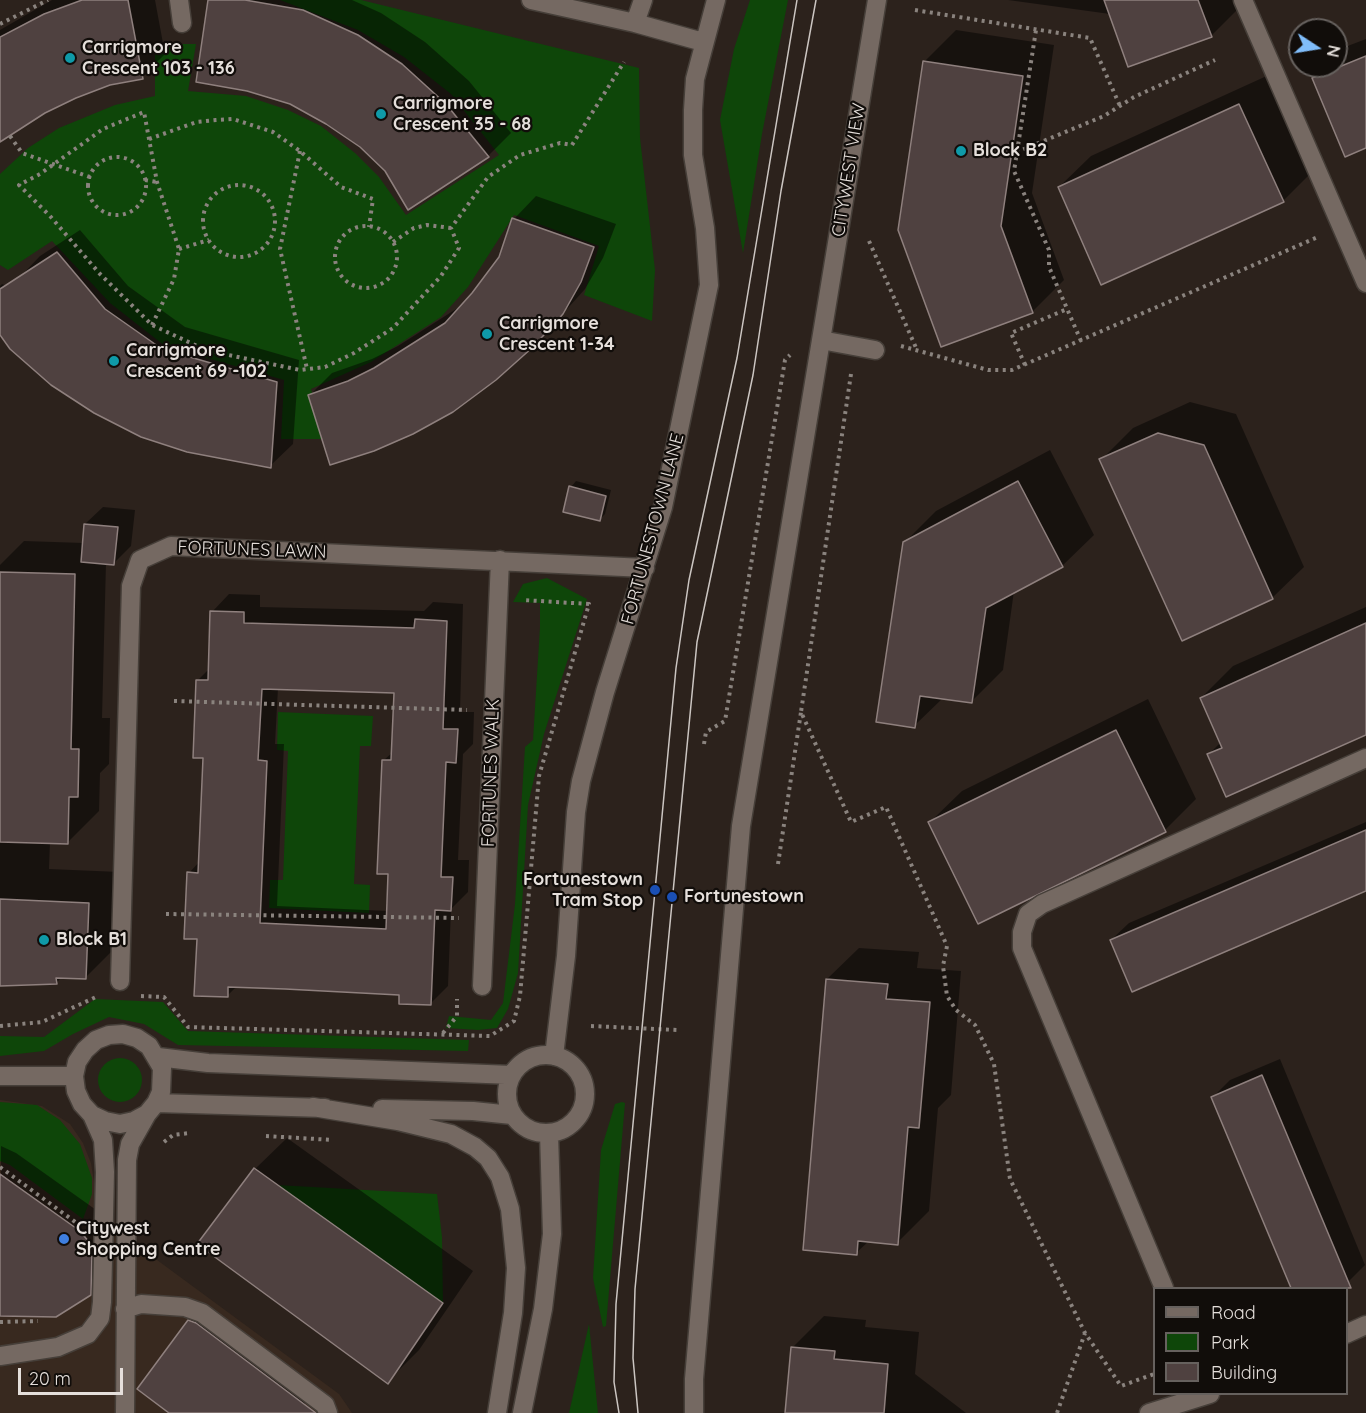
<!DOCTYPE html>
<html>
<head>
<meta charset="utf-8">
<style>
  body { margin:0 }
  #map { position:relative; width:1366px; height:1413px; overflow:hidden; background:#2c221c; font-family:Quicksand,sans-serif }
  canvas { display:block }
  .legend { position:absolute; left:1153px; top:1287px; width:195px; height:108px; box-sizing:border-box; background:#110d0a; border:2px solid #66615e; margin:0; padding:8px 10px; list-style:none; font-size:18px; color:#e5dfdb }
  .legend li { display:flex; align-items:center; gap:12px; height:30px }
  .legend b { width:30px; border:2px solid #66615e }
  .north { position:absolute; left:1288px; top:18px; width:60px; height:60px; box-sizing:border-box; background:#110d0a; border:2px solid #66615e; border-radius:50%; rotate:102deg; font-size:16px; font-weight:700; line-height:24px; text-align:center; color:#e5dfdb }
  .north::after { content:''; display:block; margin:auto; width:21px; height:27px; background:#80bdfa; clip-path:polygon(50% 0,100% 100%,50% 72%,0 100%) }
  .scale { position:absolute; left:18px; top:1368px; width:105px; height:27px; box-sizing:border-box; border:3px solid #e5dfdb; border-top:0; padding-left:8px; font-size:18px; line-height:21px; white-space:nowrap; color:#e5dfdb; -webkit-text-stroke:4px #110d0a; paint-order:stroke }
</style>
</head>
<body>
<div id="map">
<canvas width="1366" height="1413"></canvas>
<ul class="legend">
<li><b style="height:8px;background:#756962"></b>Road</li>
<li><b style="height:16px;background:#0e4609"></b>Park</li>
<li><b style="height:16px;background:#4f4140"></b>Building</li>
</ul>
<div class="north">N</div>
<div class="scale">20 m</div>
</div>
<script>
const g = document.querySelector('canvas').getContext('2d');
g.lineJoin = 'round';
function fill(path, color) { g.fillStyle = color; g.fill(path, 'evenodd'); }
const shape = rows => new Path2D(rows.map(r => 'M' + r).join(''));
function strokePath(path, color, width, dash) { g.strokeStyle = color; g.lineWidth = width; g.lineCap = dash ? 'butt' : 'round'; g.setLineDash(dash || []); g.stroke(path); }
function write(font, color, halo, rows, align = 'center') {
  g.font = font + ' Quicksand,sans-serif'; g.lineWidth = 4.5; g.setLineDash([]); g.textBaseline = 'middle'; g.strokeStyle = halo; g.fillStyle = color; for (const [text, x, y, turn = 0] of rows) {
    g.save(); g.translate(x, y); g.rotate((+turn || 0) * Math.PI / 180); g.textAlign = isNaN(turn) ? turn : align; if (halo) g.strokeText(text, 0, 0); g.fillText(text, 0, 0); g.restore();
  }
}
const built = shape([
  [0,1100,42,1106,70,1124,83,1143,91,1163,100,1218,339,1394,352,1413,0,1413]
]);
const green = shape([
  [280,0,361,0,639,68,640,138,655,270,652,321,584,295,599,246,514,215,468,287,441,317,371,362,311,389,325,439,281,439,284,380,165,346,110,303,52,241,8,270,0,265,0,174,28,148,59,128,115,105,155,96,155,44,196,44,188,91,246,96,288,110,321,126,355,153,379,177,406,215,499,155,451,94,404,57,358,30],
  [750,0,788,0,762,134,743,253,720,120,734,49],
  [547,578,587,599,544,734,528,805,518,973,508,1009,497,1028,478,1030,446,1028,449,1016,491,1020,503,1003,515,904,525,747,533,740,540,627,540,603,513,602,523,584],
  [278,712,373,716,371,746,360,746,354,884,370,885,369,913,269,908,270,880,283,880,288,751,277,750],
  [95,999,163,1002,188,1031,469,1040,468,1051,178,1045,144,1024,109,1017,73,1034,44,1051,0,1056,0,1036,44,1037],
  '98 1080a22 22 0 1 1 44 0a22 22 0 1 1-44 0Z',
  [0,1102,37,1105,60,1120,80,1144,92,1178,92,1194,83,1219,10,1165,0,1161],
  [622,1102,625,1103,606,1326,603,1327,593,1278,601,1150,615,1104],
  [277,1185,437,1194,442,1237,443,1303],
  [589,1324,598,1413,569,1413]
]);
const shadow = shape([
  [52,0,155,0,165,54,142,77,110,84,44,111,0,143,0,30],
  [209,0,352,0,381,13,425,42,469,81,511,133,488,156,386,170,361,146,290,103],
  [1008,0,1241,0,1243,4,1211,36,1110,14],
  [956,30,1054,45,1032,193,1064,280,1033,311,942,345,924,62],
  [1366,39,1366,147,1314,79,1327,66,1336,66,1336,57,1345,47],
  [1271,74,1315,169,1283,201,1059,187,1091,156],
  [536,196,616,224,603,258,585,289,568,308,310,395,332,373,372,359,398,346,464,304,500,258,514,219],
  [80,230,128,286,185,327,299,360,293,444,270,466,0,333,0,286,2,284,47,302,18,279,40,256],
  [1190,402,1236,414,1304,567,1272,598,1101,460,1133,428],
  [1050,450,1094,535,1062,566,1014,591,1003,670,971,702,943,698,914,726,904,543,936,511],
  [576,481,611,490,605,514,599,520,571,487],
  [103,507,135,510,131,546,113,564,106,563,102,718,110,718,109,764,100,773,99,811,67,843,50,842,49,869,120,872,117,946,85,978,62,977,56,983,0,984,0,565,24,541,84,543,85,524],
  [229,594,260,595,260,607,424,611,433,602,463,604,460,712,474,712,473,744,463,754,458,860,469,860,468,892,451,909,448,986,430,1004,400,994,237,986,227,996,198,938,189,873,200,861,205,757,198,680,210,668,212,612],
  [278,688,396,692,393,752,384,760,389,873,388,911,277,906,284,744,275,744],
  [1366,607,1366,733,1209,754,1221,742,1201,698,1233,666],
  [1148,699,1196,799,1165,830,930,822,962,791],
  [1366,822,1366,890,1111,940,1129,923],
  [859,948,919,952,917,968,961,971,951,1095,938,1108,929,1211,897,1243,869,1241,856,1253,827,979],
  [1280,1059,1365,1265,1348,1282,1333,1288,1292,1288,1213,1097,1230,1080],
  [287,1138,473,1271,419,1350,387,1382,255,1169],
  [1,1146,16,1153,99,1212,109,1274,90,1293,0,1317],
  [201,1309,314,1391,298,1413,172,1413,189,1321],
  [824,1316,866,1320,865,1327,919,1332,915,1374,966,1413,786,1413,792,1348]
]);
const building = shape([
  [82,0,128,0,143,79,110,85,76,98,45,113,0,142,0,37,44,14,82,0],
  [208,0,245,0,303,10,358,35,402,64,446,104,489,157,408,210,385,171,360,147,326,124,290,104,247,91,196,82,208,0],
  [1104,0,1198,0,1212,37,1128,67,1104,0],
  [1366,56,1366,148,1345,157,1312,78,1366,56],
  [923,61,1023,76,1001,226,1033,313,941,347,898,230,923,61],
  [1239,104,1284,202,1101,285,1058,187,1239,104],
  [512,218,594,247,581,282,563,314,533,347,496,380,453,412,413,434,374,451,330,465,308,395,348,381,374,368,445,323,472,293,499,257,512,218],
  [57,252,105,309,162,349,277,382,271,468,187,452,141,437,94,413,51,385,10,349,0,335,0,289,57,252],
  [1158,433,1204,445,1273,599,1182,641,1099,459,1158,433],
  [1018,481,1063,567,986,608,972,703,920,696,915,728,876,722,903,542,1018,481],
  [569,486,606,496,600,521,563,512,569,486],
  [84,524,118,527,114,565,81,562,84,524],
  [0,572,75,574,71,749,79,749,78,797,69,797,68,844,0,842,0,572],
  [210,611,244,612,244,623,414,628,415,619,447,621,443,729,458,729,456,763,446,762,441,877,453,877,451,911,435,910,431,1005,399,1004,399,995,285,989,228,987,228,997,194,996,197,939,184,939,187,872,198,873,203,758,193,758,196,680,208,680,210,611],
  [262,689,394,693,391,760,382,760,377,874,388,874,386,929,260,923,267,761,258,760,262,689],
  [1366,623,1366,735,1226,797,1207,754,1222,748,1200,698,1366,623],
  [1116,730,1166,832,978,924,928,822,1116,730],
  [1366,830,1366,891,1132,992,1110,940,1366,830],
  [0,899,89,903,86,979,56,978,57,984,0,986,0,899],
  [826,979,888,984,886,999,930,1002,919,1128,908,1127,898,1245,858,1241,857,1255,803,1250,826,979],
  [1262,1075,1351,1288,1291,1288,1211,1097,1262,1075],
  [254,1168,443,1303,388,1384,197,1244,254,1168],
  [0,1174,80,1231,89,1242,92,1251,91,1295,56,1317,0,1316,0,1174],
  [188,1320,196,1323,316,1413,169,1413,137,1389,188,1320],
  [791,1347,835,1351,834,1359,888,1364,884,1413,785,1413,791,1347]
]);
const path = shape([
  [915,10,1090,38,1120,106],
  [0,24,48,0],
  [10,136,22,153,90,177],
  [149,139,197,122,216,120,233,119,273,132,300,151,341,187,373,199,369,227],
  [300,151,280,249,307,369],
  [1017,152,1036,30],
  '88 186a29 29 0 1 1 58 0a29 29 0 1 1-58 0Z',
  [145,180,157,182],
  '203 221a36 36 0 1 1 72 0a36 36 0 1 1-72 0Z',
  '335 257a31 31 0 1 1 62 0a31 31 0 1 1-62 0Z',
  [869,241,917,350],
  [393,242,414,228,427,225,451,228],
  [179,249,209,240],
  [152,325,174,279,179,249,157,182,144,112,103,129,40,174,19,185,50,216,100,274,152,325,195,345,219,353,300,370,325,367,354,353,393,328,441,276,459,248,451,228,488,177,520,155,560,143,572,145,624,62],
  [1081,341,1049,267,1049,250,1014,171,1017,152,1104,116,1134,97,1215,60],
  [901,346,988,370,1012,370,1318,237],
  [1025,365,1011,333,1067,309],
  [851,374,801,712,851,822,886,807,947,946,943,966,947,996,956,1010,975,1025,994,1064,1010,1179,1085,1333,1121,1386,1154,1374],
  [174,701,467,710],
  [704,744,706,732,725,721,785,360,790,355],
  [778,864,801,712],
  [166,914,459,918],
  [141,996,164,997,188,1027,490,1036,514,1021,520,996,539,776,589,604,523,600],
  [0,1026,42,1022,98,996],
  [591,1026,677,1030],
  [443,1033,457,1016,457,999],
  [266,1136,333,1140],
  [164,1142,173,1135,190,1133],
  [0,1167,78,1224],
  [0,1322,38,1321],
  [1057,1413,1085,1333]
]);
const minor = shape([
  [179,0,182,23],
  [531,0,635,23,703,42],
  [1243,0,1366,283],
  [635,23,643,0],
  [821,340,875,350],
  [120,981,131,586,140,560,171,546,645,568],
  [482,986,500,560],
  '507 1094a39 39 0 1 1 78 0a39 39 0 1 1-78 0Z',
  [554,1056,566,956,576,812,581,781,605,692,663,507,709,285,705,228,693,155,693,110,695,79,716,0],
  [158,1057,208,1063,512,1075],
  [0,1076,74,1076],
  [156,1103,325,1108],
  [313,1107,398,1121,451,1134,475,1147,488,1158,500,1177,510,1209,516,1268,513,1313,497,1413],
  [382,1109,473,1111,512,1115],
  [1164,1288,1022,948,1022,932,1028,914,1042,904,1366,758],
  [125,1309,141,1304,185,1307,202,1313,325,1405,328,1413],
  [1346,1334,1366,1325],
  [0,1356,58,1347,88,1334,100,1318,102,1302,105,1172,103,1140,92,1115,82,1104,76,1091,74,1076,77,1062,85,1050,96,1040,109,1035,123,1034,137,1038,149,1046,162,1068,161,1092,156,1103,147,1114,134,1121,120,1124,105,1121,92,1115],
  [125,1413,127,1160,130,1144,147,1114],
  [522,1413,543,1309,552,1234,549,1133],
  [694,1413,694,1379,741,826,877,0],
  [1149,1413,1210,1394]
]);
const tram = shape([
  [619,1413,614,1382,616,1304,676,668,689,580,737,358,797,0],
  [638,1413,633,1358,635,1289,697,642,753,375,781,191,816,0]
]);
const markers = [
  [70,58,6,"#0f9aa8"],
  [381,114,6,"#0f9aa8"],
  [961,151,6,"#0f9aa8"],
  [487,334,6,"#0f9aa8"],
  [114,361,6,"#0f9aa8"],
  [655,890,6,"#1a4fb4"],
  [672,897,6,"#1a4fb4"],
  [44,940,6,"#0f9aa8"],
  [64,1239,6,"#3f7fe0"]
];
const poiNames = [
  ["Carrigmore",82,48],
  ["Crescent 103 - 136",82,69],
  ["Carrigmore",393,104],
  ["Crescent 35 - 68",393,125],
  ["Block B2",973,151],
  ["Carrigmore",499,324],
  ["Crescent 1-34",499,345],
  ["Carrigmore",126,351],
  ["Crescent 69 -102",126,372],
  ["Fortunestown",643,880,"right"],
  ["Tram Stop",643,901,"right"],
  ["Fortunestown",684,897],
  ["Block B1",56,940],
  ["Citywest",76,1229],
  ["Shopping Centre",76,1250]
];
const streetNames = [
  ["CITYWEST VIEW",849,170,-81],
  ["FORTUNESTOWN LANE",653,529,-75],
  ["FORTUNES LAWN",252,550,2],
  ["FORTUNES WALK",491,773,-88]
];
fill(built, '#38291f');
fill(green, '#0e4609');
fill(shadow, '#0007');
fill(building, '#4f4140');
strokePath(building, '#8f807e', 1.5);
strokePath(minor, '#463f39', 21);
strokePath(path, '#8a837e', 4, [3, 4.5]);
strokePath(minor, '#756962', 18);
strokePath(tram, '#ccc6c2', 1.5);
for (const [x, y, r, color] of markers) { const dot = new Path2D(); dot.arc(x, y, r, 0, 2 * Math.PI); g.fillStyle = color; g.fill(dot); strokePath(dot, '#110d0a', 2); }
write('bold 18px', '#e5dfdb', '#110d0a', poiNames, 'left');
write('18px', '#e5dfdb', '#110d0a', streetNames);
</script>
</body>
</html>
